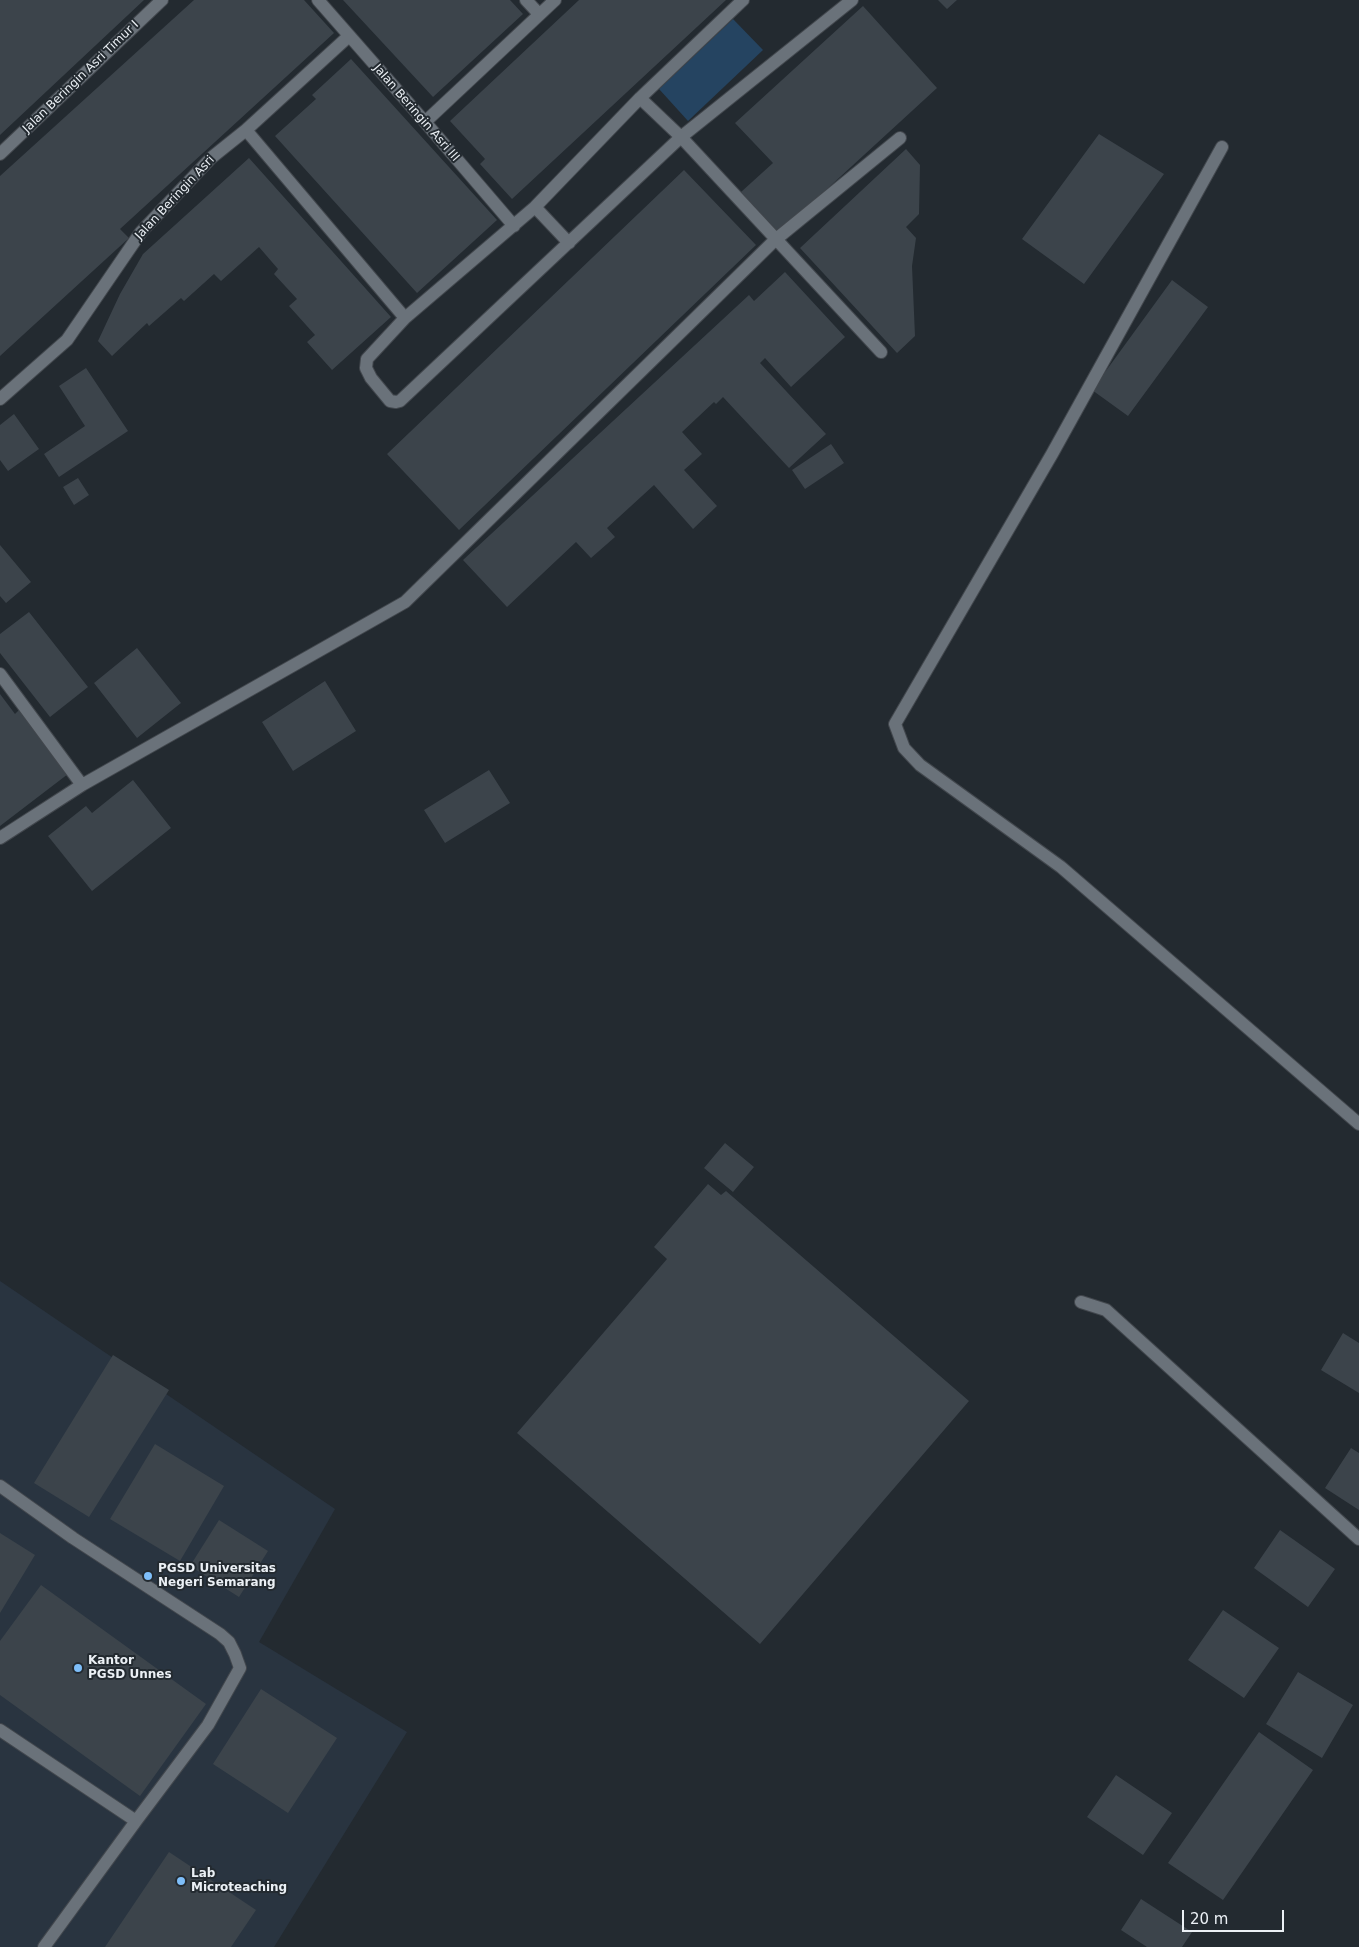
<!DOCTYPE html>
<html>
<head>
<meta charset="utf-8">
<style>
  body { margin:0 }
  #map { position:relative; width:1359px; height:1947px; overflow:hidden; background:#232a30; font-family:"DejaVu Sans",sans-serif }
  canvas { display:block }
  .scale { position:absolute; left:1182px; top:1910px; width:102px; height:22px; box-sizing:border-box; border:2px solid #ebf0f5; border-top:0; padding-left:6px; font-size:15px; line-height:18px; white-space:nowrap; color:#ebf0f5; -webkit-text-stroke:4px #232a30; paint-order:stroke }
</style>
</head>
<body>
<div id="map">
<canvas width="1359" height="1947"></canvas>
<div class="scale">20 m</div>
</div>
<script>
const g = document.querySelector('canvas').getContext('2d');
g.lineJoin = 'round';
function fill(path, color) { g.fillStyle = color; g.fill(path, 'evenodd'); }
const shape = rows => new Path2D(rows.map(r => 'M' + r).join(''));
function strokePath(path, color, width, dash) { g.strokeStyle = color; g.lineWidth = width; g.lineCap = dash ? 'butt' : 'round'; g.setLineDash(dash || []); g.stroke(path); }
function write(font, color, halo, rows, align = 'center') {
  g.font = font + ' "DejaVu Sans",sans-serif'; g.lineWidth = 4; g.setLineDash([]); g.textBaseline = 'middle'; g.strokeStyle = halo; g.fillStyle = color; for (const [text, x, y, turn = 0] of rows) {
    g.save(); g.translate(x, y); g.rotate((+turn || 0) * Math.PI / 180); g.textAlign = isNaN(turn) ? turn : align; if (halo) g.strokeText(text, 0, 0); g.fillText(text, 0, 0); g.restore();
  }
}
const built = shape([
  [0,1281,335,1509,259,1642,407,1732,274,1947,0,1947]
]);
const green = shape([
  [733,19,763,50,688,121,659,89]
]);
const building = shape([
  [0,0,144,0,0,135],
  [194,0,304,0,334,33,120,229,129,238,0,356,0,176],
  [343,0,510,0,523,14,433,97],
  [579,0,726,0,512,199,480,164,485,159,450,121],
  [938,0,957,0,947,9],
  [863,6,937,88,779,233,741,192,773,163,735,123],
  [351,59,497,220,417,293,275,136,316,99,312,95],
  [1099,134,1164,174,1084,284,1022,239],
  [906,149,920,165,919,214,906,227,916,238,912,266,915,336,897,353,800,248],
  [249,158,391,317,332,370,307,342,315,335,289,306,297,299,274,274,278,269,259,247,221,281,214,274,184,301,181,298,149,326,147,323,112,356,98,341,120,294,143,254],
  [684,170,756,245,459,530,387,454],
  [785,272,845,337,791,387,765,358,760,363,826,434,789,468,723,397,716,404,714,402,682,432,702,454,684,470,717,506,693,529,654,485,607,528,615,537,591,558,576,542,507,607,463,560,749,295,754,301],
  [1172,280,1208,307,1128,416,1092,390],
  [86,368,128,431,59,477,44,454,85,426,59,386],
  [14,414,39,449,8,471,0,460,0,425],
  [831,444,844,463,805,489,792,470],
  [78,478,89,495,74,505,63,487],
  [0,545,31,582,6,603,0,596],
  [29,612,88,687,50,717,0,653,0,634],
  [137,648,181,703,137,738,94,683],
  [325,681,356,731,293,771,262,722],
  [0,694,15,714,19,710,68,774,0,826],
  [489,770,510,803,445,843,424,810],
  [133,780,171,828,92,891,48,836,86,806,92,813],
  [725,1143,754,1167,733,1192,704,1168],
  [708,1184,721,1195,726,1191,969,1401,760,1644,517,1433,667,1259,654,1247],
  [1343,1333,1359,1343,1359,1393,1321,1370],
  [113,1355,169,1390,89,1517,34,1483],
  [155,1444,224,1486,180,1561,110,1519],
  [1351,1448,1359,1453,1359,1510,1325,1488],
  [219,1520,268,1551,239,1597,190,1566],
  [1280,1530,1335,1569,1308,1607,1254,1568],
  [0,1533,35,1555,0,1613],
  [41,1585,206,1704,140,1796,0,1695,0,1641],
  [1223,1610,1279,1648,1244,1698,1188,1660],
  [1298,1672,1353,1705,1322,1758,1266,1724],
  [261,1689,337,1738,288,1813,213,1764],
  [1259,1732,1313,1770,1223,1900,1168,1863],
  [1116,1775,1172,1813,1143,1855,1087,1817],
  [169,1852,256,1910,231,1947,105,1947],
  [1141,1899,1192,1932,1182,1947,1147,1947,1121,1930]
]);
const lane = shape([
  [1222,147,1052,454,895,724,904,748,920,765,1061,867,1359,1124],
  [1081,1302,1106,1310,1359,1539],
  [0,1486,73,1538,220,1634,229,1642,235,1654,240,1668,208,1725,136,1821],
  [0,1730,136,1821,44,1947]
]);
const street = shape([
  [318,0,425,122,514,226],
  [526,0,539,14],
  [640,98,681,137,881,352],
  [425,122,555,0],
  [246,130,405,318,367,359,366,368,371,378,390,401,396,402,400,401,681,137,852,0],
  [0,154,162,0],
  [535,207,569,243],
  [405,318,535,207,640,98,743,0],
  [0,399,67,340,141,232,211,158,246,130,349,36],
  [0,674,82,785,405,602,775,240,900,138],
  [0,838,82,785]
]);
const markers = [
  [148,1576,5,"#7ebef9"],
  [78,1668,5,"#7ebef9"],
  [181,1881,5,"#7ebef9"]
];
const streetNames = [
  ["Jalan Beringin Asri Timur I",81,77,-44],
  ["Jalan Beringin Asri III",416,113,49],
  ["Jalan Beringin Asri",175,198,-47]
];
const poiNames = [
  ["PGSD Universitas",158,1569],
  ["Negeri Semarang",158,1583],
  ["Kantor",88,1661],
  ["PGSD Unnes",88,1675],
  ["Lab",191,1874],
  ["Microteaching",191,1888]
];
fill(built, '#293440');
fill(green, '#254461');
fill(building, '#3c444b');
strokePath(lane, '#42474d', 14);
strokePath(street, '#42474d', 14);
strokePath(lane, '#6a727a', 12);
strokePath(street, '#6a727a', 12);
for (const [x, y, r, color] of markers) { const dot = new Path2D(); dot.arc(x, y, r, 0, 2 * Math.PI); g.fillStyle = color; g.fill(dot); strokePath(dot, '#232a30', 2); }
write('12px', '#ebf0f5', '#232a30', streetNames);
write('bold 12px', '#ebf0f5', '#232a30', poiNames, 'left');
</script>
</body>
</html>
